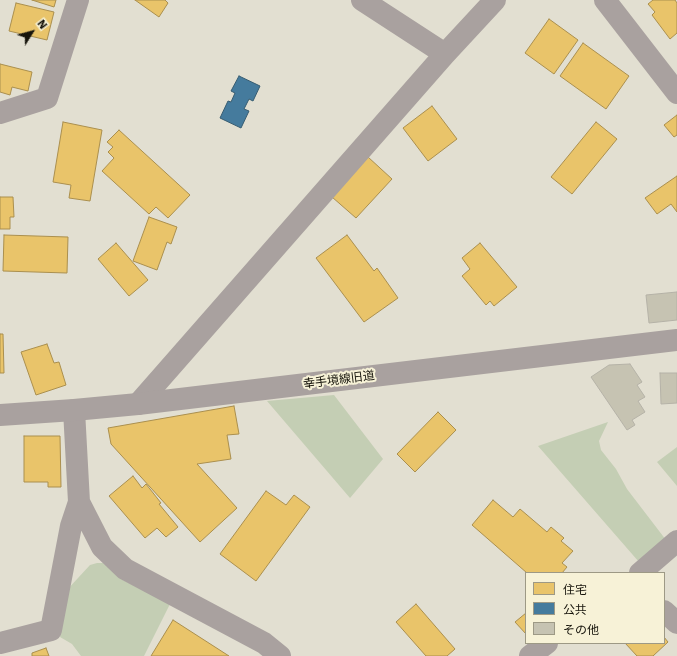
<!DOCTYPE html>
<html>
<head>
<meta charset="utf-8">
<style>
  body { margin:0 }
  #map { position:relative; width:677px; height:656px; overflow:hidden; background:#e2dfd1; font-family:"Work Sans","Noto Sans JP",sans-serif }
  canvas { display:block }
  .legend { position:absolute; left:525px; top:572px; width:140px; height:72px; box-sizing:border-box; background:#f7f2d7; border:1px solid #9d9985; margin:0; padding:5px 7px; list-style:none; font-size:12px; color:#16140b }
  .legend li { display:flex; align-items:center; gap:8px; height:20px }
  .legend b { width:20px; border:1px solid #9d9985 }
  .north { position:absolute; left:12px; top:12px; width:40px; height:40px; -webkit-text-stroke:3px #f7f2d7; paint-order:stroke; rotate:53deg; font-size:11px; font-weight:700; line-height:16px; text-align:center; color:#16140b }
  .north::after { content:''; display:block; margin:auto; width:14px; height:18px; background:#16140b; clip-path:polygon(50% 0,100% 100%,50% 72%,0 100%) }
</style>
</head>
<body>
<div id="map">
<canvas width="677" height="656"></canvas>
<ul class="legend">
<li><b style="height:11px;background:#e9c46a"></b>住宅</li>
<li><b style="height:11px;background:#457b9d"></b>公共</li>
<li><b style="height:11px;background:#c6c3b2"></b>その他</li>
</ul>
<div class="north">N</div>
</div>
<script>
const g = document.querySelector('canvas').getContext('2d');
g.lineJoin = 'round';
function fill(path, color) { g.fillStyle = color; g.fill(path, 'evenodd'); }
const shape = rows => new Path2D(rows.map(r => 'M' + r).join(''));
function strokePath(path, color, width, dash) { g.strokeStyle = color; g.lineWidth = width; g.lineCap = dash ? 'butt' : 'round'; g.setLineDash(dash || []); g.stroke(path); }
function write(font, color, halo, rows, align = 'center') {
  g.font = font + ' "Work Sans","Noto Sans JP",sans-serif'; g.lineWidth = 4; g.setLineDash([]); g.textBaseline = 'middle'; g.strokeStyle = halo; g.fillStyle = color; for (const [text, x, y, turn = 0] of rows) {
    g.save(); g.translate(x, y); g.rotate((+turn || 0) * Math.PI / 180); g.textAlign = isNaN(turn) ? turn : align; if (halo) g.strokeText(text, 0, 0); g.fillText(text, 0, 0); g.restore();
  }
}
const green = shape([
  [334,395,383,459,350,498,267,401],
  [608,422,599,441,601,450,616,469,627,489,666,540,639,562,538,446],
  [677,447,677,486,657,462],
  [97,563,103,563,123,580,170,604,144,656,81,656,72,644,60,637,66,591,90,565]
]);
const homes = shape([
  [32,0,56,0,54,7,32,0],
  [135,0,165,0,168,3,159,17,135,0],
  [653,0,675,0,677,3,677,33,670,39,652,15,655,12,648,4,653,0],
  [16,3,54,12,47,40,9,31,16,3],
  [549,19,578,40,554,74,525,53,549,19],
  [583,43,629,76,606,109,560,76,583,43],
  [0,64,32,72,28,91,12,87,10,95,0,92,0,64],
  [432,106,457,139,428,161,403,128,432,106],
  [677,115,677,135,674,137,664,125,677,115],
  [63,122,102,130,90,201,69,198,71,185,53,182,63,122],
  [596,122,617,139,572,194,551,177,596,122],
  [119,130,190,195,168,218,156,207,149,214,102,171,114,158,108,152,113,147,107,142,119,130],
  [368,157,392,179,356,218,332,197,368,157],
  [677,176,677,212,671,204,657,214,645,198,677,176],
  [0,197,13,197,14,217,10,217,10,229,0,229,0,197],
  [149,217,177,227,171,244,167,242,157,270,133,261,149,217],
  [4,235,68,237,67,273,3,271,4,235],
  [347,235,374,271,377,268,398,298,364,322,316,258,347,235],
  [116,243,148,280,129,296,98,259,116,243],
  [480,243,517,287,494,306,490,301,486,305,462,276,470,269,462,258,480,243],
  [0,334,3,334,4,373,0,373,0,334],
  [47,344,54,363,59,362,66,385,36,395,21,352,47,344],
  [234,406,239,434,227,435,231,459,197,464,237,508,200,542,111,444,108,428,234,406],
  [438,412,456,430,415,472,397,454,438,412],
  [24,436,60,436,61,487,48,487,48,482,24,482,24,436],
  [133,476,142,488,146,484,161,503,159,504,178,527,166,537,157,528,145,538,109,496,133,476],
  [266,491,286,505,294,495,310,507,256,581,220,554,266,491],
  [493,500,513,517,520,509,547,532,551,527,564,538,561,541,573,551,562,563,567,567,562,573,527,573,472,525,493,500],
  [416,604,455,649,447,656,426,656,396,622,416,604],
  [526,613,526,634,515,622,526,613],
  [173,620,229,656,151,656,173,620],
  [664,637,668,642,653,656,637,656,625,643,664,643,664,637],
  [46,648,49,656,32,656,32,653,46,648]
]);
const public = shape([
  [239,76,260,86,253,101,249,99,244,109,249,111,241,128,220,118,228,101,231,102,235,93,231,91,239,76]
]);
const building = shape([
  [677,292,677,320,649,323,646,295,677,292],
  [630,364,642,382,637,385,645,397,638,401,645,412,632,420,635,425,627,430,591,377,609,365,630,364],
  [660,373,677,373,677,403,661,404,660,373]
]);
const minor = shape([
  [362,0,445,54,495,0],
  [605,0,677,93],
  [0,113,47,98,78,0],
  [138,404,445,54],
  [79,502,102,547,125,569,264,643,280,656],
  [640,573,677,541],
  [664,611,677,623],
  [0,643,51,630,71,526,79,502,74,410],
  [530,656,547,643]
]);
const tertiary = shape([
  [0,415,74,410,138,404,677,340]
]);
const streetNames = [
  ["幸手境線旧道",339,380,-7]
];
fill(green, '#c4ceb4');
fill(homes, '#e9c46a');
strokePath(homes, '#aa8f4e', 1);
fill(public, '#457b9d');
strokePath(public, '#375c71', 1);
fill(building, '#c6c3b2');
strokePath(building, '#b5b2a7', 1);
strokePath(minor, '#a9a19f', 22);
strokePath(tertiary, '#a9a19f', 22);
write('12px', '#16140b', '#f7f2d7', streetNames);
</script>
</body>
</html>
